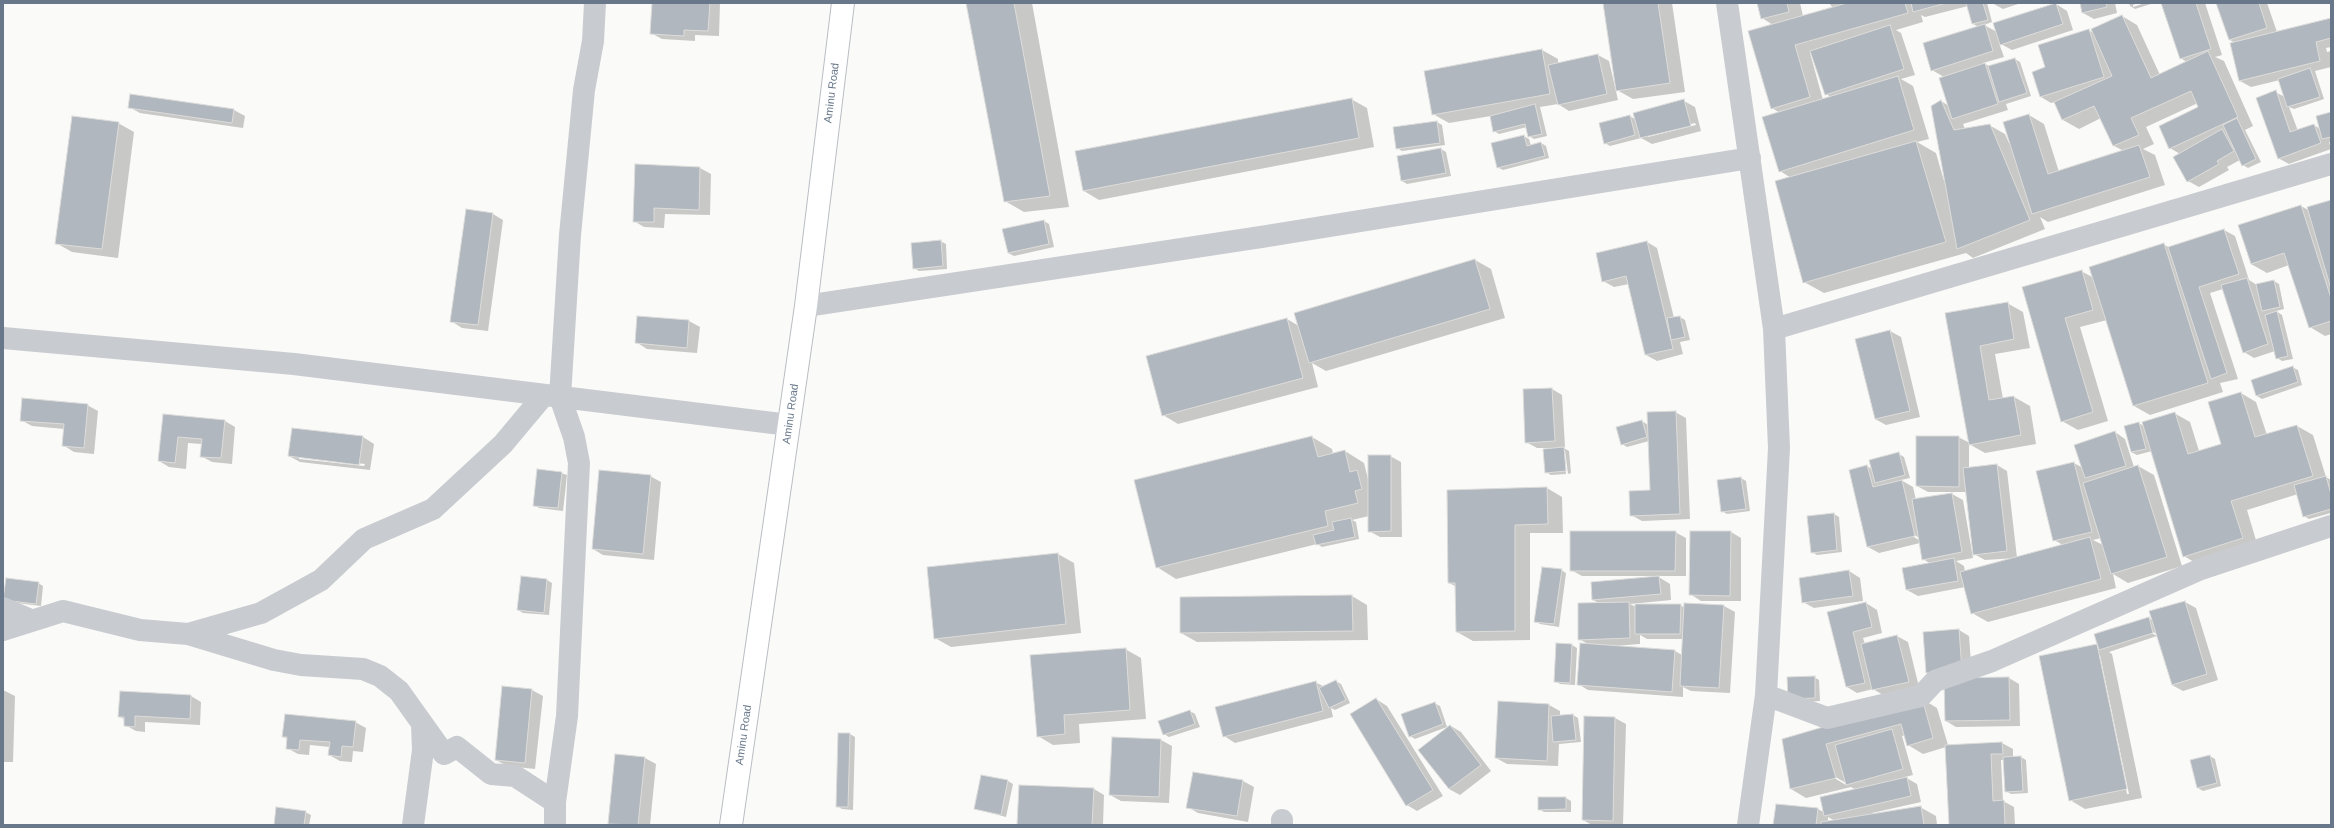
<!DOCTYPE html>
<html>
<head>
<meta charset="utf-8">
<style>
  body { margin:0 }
  #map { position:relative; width:2334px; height:828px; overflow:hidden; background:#fafaf8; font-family:Helvetica,sans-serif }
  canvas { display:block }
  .frame { position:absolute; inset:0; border:4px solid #687789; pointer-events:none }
</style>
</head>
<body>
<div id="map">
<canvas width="2334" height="828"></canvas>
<div class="frame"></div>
</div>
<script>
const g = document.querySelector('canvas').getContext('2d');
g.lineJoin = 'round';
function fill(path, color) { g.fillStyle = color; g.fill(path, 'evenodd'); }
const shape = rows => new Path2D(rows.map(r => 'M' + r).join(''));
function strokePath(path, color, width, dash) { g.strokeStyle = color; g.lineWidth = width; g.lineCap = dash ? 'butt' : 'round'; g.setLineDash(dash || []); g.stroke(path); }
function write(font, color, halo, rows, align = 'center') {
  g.font = font + ' Helvetica,sans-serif'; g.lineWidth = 4; g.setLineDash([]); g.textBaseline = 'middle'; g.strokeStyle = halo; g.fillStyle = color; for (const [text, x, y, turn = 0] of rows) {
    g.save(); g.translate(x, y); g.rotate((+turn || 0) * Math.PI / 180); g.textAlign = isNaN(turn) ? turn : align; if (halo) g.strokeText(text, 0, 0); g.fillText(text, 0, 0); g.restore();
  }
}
const shadow = shape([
  [653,3,720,3,719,36,695,35,695,41,662,39,651,33],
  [967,3,1032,3,1069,207,1024,212,1005,201],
  [1604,3,1672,3,1685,92,1633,99,1617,90],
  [1758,3,1800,3,1803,16,1833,8,1829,3,1987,3,1992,22,1984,25,1997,32,2056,4,2067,11,2073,30,2012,50,1999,43,2004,57,1983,63,1989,66,2015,59,2020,62,2031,96,2006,104,2008,110,1963,124,1965,129,1989,125,2005,134,2009,143,2029,115,2044,124,2059,172,2124,151,2114,146,2101,118,2079,129,2063,120,2055,102,2051,103,2041,97,2046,68,2088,30,2094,33,2122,16,2137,25,2160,75,2187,62,2180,58,2164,3,2205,3,2222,55,2215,57,2224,61,2253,126,2245,130,2261,162,2248,168,2243,165,2240,160,2227,167,2229,170,2199,187,2188,181,2180,154,2170,148,2200,108,2198,103,2146,127,2154,144,2143,149,2155,155,2165,185,2048,222,2040,217,2045,229,1973,258,1966,253,1824,293,1804,282,1791,178,1780,171,1780,113,1772,108,1773,25,1762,18],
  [1968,6,1973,24,1979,27,1932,70,1944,77,1949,106,1941,101,1944,181,1936,153,1917,142,1929,139,1913,86,1901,79,1915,75,1901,33,1896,30,1923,22,1921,15,1925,17],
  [1810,53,1812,53,1826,94,1831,97,1823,100],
  [1992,3,2021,3,2003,9],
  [2081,3,2115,3,2117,13,2094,19,2083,13],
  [2129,3,2138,3,2133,5,2133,7,2145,3,2154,3,2135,9,2130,6],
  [2217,3,2267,3,2277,32,2331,19,2331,47,2326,48,2327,52,2331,51,2331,67,2315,71,2324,99,2294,109,2289,107,2298,131,2314,125,2320,129,2331,113,2331,143,2329,142,2331,149,2289,164,2278,158,2275,92,2285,97,2280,80,2251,87,2240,81,2235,43,2230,40],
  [1542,50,1558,59,1558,64,1598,55,1609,61,1618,100,1569,111,1558,104,1540,107,1547,136,1534,139,1529,136,1527,127,1499,134,1494,131,1491,116,1449,123,1433,114],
  [1351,99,1367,108,1374,147,1099,200,1084,191],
  [1684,101,1695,107,1701,131,1652,144,1641,138,1610,146,1605,143,1630,116,1636,120],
  [1695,123,1696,125,1648,137,1648,135],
  [129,107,234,110,245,116,243,128,140,113],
  [1437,122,1442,125,1445,145,1402,151,1397,148,1394,128],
  [118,123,134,132,118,258,72,252,56,243],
  [1524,136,1529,139,1531,146,1541,143,1546,146,1549,158,1503,170,1497,167],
  [1441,149,1446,152,1451,176,1407,184,1402,181],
  [636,165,700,168,711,174,710,215,665,214,664,228,644,227,634,221],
  [2331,201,2331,334,2325,336,2310,327,2289,265,2267,273,2251,264,2301,206,2310,211],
  [493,214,503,220,488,331,462,328,451,321],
  [1044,221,1049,224,1054,247,1014,256,1008,253],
  [2224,230,2235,236,2249,280,2257,285,2274,281,2279,284,2284,309,2276,311,2282,315,2293,359,2282,361,2277,358,2275,351,2254,358,2244,352,2223,289,2210,293,2238,379,2220,383,2223,392,2150,415,2134,406,2107,320,2080,327,2108,421,2078,430,2062,421,2023,288,2081,271,2094,278,2163,244,2170,248],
  [940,241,946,244,947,269,919,271,914,268],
  [1647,242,1657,248,1674,318,1680,317,1685,320,1690,340,1680,342,1683,354,1657,361,1646,355,1629,284,1614,287,1603,281],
  [1475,260,1491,269,1505,318,1326,371,1312,363,1318,387,1178,424,1163,415,1287,319,1299,326],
  [2007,303,2023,312,2030,348,1995,354,2003,399,2014,397,2030,406,2036,444,1985,453,1969,444,1969,468,1997,465,2007,471,2017,558,2063,545,2054,540,2037,472,2074,463,2083,468,2115,432,2125,439,2134,467,2138,466,2154,475,2182,566,2128,583,2113,574,2116,588,1988,622,1972,613,1965,587,1918,596,1907,590,1931,564,1923,559,1920,543,1879,553,1868,547,1850,470,1867,466,1873,470,1899,454,1904,457,1910,478,1901,480,1913,487,1916,500,1952,494,1963,500,1973,558,1956,561,1964,566,1965,572,2016,558,1985,560,1974,554,1967,492,1928,492,1917,486,1958,437,1970,443,1946,314],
  [1912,533,1919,538,1919,540,1910,535],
  [2101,538,2103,545,2093,540],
  [638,317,689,321,700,327,697,353,647,349,636,342],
  [1890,331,1901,337,1920,417,1886,425,1875,419],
  [2292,367,2298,370,2302,385,2262,399,2257,396],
  [1552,389,1562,395,1565,447,1562,447,1569,451,1571,473,1568,474,1565,450,1563,450,1566,474,1551,475,1546,472,1553,448,1537,448,1526,442],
  [2241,393,2256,402,2267,435,2297,426,2313,435,2326,477,2331,480,2331,513,2309,519,2304,516,2298,494,2247,510,2258,547,2199,565,2184,556,2152,451,2137,455,2131,452,2139,423,2145,427,2174,413,2190,422,2199,451,2222,445],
  [87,405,98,411,94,454,74,452,63,445,64,429,32,426,21,420],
  [1675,412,1686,418,1690,519,1642,521,1631,515,1651,491,1649,441,1627,447,1622,444,1642,421,1648,425],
  [164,415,225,421,235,427,232,464,212,462,201,456,202,444,188,443,186,469,169,467,159,461],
  [292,429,363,437,374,444,370,470,300,462,289,456],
  [299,457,365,464,364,466,299,459],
  [1312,437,1332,449,1333,454,1345,451,1364,463,1368,479,1390,456,1401,462,1402,537,1380,537,1369,531,1369,516,1352,520,1356,522,1359,539,1322,547,1317,544,1176,579,1157,567],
  [561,473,567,475,563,511,539,508,534,505],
  [650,476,661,482,654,560,603,555,593,549],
  [1741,478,1746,481,1750,511,1727,514,1722,511,1718,481],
  [1547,488,1562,497,1563,533,1530,533,1530,640,1473,641,1457,632,1457,587,1449,583],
  [1834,514,1839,517,1842,552,1817,555,1812,552],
  [1675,532,1686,538,1686,576,1657,576,1670,584,1671,600,1630,604,1636,607,1680,605,1685,608,1685,604,1724,606,1735,612,1730,693,1691,691,1683,687,1683,697,1588,690,1578,684,1588,644,1579,639,1599,603,1593,600,1653,576,1582,576,1571,570],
  [1640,635,1647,639,1683,639,1682,655,1675,651,1614,646,1640,644],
  [1731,532,1741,538,1741,601,1701,601,1690,594],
  [1058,554,1074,563,1081,633,951,647,935,638],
  [1561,570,1566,573,1559,627,1540,624,1535,621],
  [1849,571,1860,578,1863,601,1814,608,1803,602],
  [522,577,547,580,552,583,549,615,523,613,518,610],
  [38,583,43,586,41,606,9,602],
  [1352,596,1367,605,1368,640,1197,642,1181,633],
  [2185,602,2196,608,2218,680,2183,691,2172,685,2157,634,2149,630,2148,631,2157,636,2109,652,2112,654,2142,798,2085,809,2070,800,2097,645,2099,646,2149,618,2153,621],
  [2098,655,2100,655,2129,794,2127,794],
  [1866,603,1877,610,1882,633,1863,638,1865,644,1897,636,1908,642,1919,687,1883,695,1873,689,1857,693,1847,687,1829,612],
  [1959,630,1969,636,1972,676,1967,679,2009,678,2019,684,2020,726,1956,727,1946,721],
  [1572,645,1577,648,1575,685,1560,684,1555,681],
  [1125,649,1141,658,1146,719,1079,724,1080,743,1053,745,1038,736],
  [1814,677,1819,680,1820,701,1794,702],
  [1336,681,1341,684,1350,703,1335,710,1331,708,1333,717,1235,743,1224,736,1315,682,1325,687],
  [3,690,15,696,13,762,3,762],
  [532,690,543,696,535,769,507,766,496,760],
  [191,696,201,702,200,725,145,722,145,732,136,731,125,725,125,720,119,716],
  [1376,699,1387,706,1443,796,1417,811,1407,805],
  [1922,699,1937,708,1948,745,2002,743,2013,749,2013,757,2021,757,2026,760,2028,793,2011,794,2006,791,2004,760,2001,760,2003,801,2014,807,2015,825,1950,825,1946,747,1923,754,1908,745,1905,735,1902,736,1913,775,1905,777,1917,784,1921,802,1872,813,1873,815,1920,807,1936,816,1937,825,1774,825,1818,809,1825,813,1856,790,1851,787,1806,798,1791,789,1784,740],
  [1832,775,1846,783,1846,785,1831,776],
  [1828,817,1835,821,1828,822],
  [1499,702,1549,705,1560,711,1560,716,1573,715,1578,718,1581,742,1559,744,1558,766,1507,764,1496,758],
  [1434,703,1440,706,1447,727,1415,739,1410,736],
  [1190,711,1195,714,1200,727,1169,737,1164,734],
  [1585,717,1615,718,1626,724,1623,825,1592,825,1583,820],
  [355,722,366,728,363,752,353,751,352,762,340,761,329,755,330,747,310,745,309,755,298,754,287,748,288,739,283,737],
  [1451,726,1461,732,1491,771,1460,795,1449,789],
  [850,734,855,737,853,810,842,809,837,806],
  [1113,738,1161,740,1172,746,1169,803,1121,801,1110,795],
  [2210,756,2215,759,2221,786,2203,791,2198,788],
  [645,758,656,764,650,825,611,825,609,824],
  [1193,773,1243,781,1254,787,1248,822,1198,813,1188,807],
  [1008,781,1013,784,1006,817,975,809],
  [1094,789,1104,795,1103,825,1018,825],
  [1566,798,1571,801,1571,812,1544,812,1539,809],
  [305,812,311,815,309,825,275,825]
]);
const building = shape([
  [652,3,710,3,708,31,684,30,684,36,650,34,652,3],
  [966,3,1014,3,1050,196,1004,202,966,3],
  [1603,3,1658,3,1670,83,1616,91,1603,3],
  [1757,3,1787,3,1789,12,1761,19,1757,3],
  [1847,3,1905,3,1908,13,1795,45,1810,97,1771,109,1748,31,1847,3],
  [1911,3,1946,3,1913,12,1911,3],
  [1966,3,1983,3,1988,20,1972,24,1966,3],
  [2056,3,2063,24,2000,45,1993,23,2056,3],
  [2080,3,2106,3,2107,7,2082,13,2080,3],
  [2161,3,2196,3,2211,49,2180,59,2161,3],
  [2216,3,2259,3,2267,28,2229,40,2216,3],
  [2122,15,2151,78,2208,51,2238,117,2169,149,2159,126,2198,107,2191,91,2131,118,2139,135,2113,146,2094,106,2062,120,2054,102,2112,76,2091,29,2122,15],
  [2331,18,2331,38,2316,42,2320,61,2239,81,2230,43,2331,18],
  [1985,24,1993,51,1931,71,1923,43,1985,24],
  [1890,25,1904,69,1825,95,1810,51,1890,25],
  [2089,29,2104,77,2040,97,2032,72,2045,67,2038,45,2089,29],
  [1542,49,1550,94,1432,115,1424,71,1542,49],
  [1598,54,1607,94,1558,105,1548,65,1598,54],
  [2015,58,2027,93,1999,102,1988,66,2015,58],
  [1985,63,1998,104,1952,119,1939,78,1985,63],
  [2310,68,2320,97,2287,107,2278,79,2310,68],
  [1898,76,1914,130,1779,172,1762,117,1898,76],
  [2276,90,2290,132,2314,124,2321,143,2278,159,2256,98,2276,90],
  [130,94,234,109,232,123,128,108,130,94],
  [1352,98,1359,138,1083,191,1075,151,1352,98],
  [1684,99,1691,126,1640,138,1633,113,1684,99],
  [1941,100,1954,130,1990,124,2030,220,1957,249,1931,106,1941,100],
  [1535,104,1542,134,1528,137,1525,124,1493,132,1490,116,1535,104],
  [2331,112,2331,137,2322,139,2316,116,2331,112],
  [2029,114,2048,174,2139,145,2150,177,2032,214,2003,122,2029,114],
  [1630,115,1635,135,1604,144,1599,123,1630,115],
  [72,116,119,122,102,249,55,244,72,116],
  [2237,118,2256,159,2242,166,2223,125,2237,118],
  [1437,121,1440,143,1396,149,1393,127,1437,121],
  [2222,129,2234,151,2217,161,2219,164,2187,182,2173,157,2222,129],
  [1524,135,1527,146,1541,142,1545,156,1497,168,1491,143,1524,135],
  [1916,141,1946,242,1803,283,1775,181,1916,141],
  [1441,148,1446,173,1401,181,1397,156,1441,148],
  [635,164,700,167,699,210,654,208,654,222,633,222,635,164],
  [2331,200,2331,289,2307,207,2331,200],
  [2301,205,2331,298,2331,321,2309,328,2284,253,2251,264,2238,225,2301,205],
  [466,209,493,213,478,325,450,322,466,209],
  [1044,220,1049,244,1008,253,1002,229,1044,220],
  [2224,229,2239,274,2199,287,2227,373,2211,379,2168,247,2224,229],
  [941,240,943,266,913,269,911,243,941,240],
  [1647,241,1673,349,1645,355,1626,276,1602,282,1596,253,1647,241],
  [2164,243,2208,383,2133,406,2089,267,2164,243],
  [1475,259,1490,309,1309,363,1294,313,1475,259],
  [2082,270,2093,310,2065,318,2093,412,2061,422,2022,287,2082,270],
  [2247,278,2268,344,2243,353,2221,285,2247,278],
  [2274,280,2280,307,2262,311,2256,284,2274,280],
  [2008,302,2014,339,1980,346,1989,400,2014,396,2021,435,1969,445,1945,313,2008,302],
  [2277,311,2288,356,2276,359,2265,315,2277,311],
  [637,316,689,320,687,348,635,343,637,316],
  [1680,316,1685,337,1671,340,1667,318,1680,316],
  [1287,318,1303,378,1162,416,1146,356,1287,318],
  [1890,330,1910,411,1875,419,1855,339,1890,330],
  [2293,366,2298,382,2256,396,2251,380,2293,366],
  [1552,388,1555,441,1525,443,1523,389,1552,388],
  [2241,392,2255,437,2297,425,2313,476,2231,501,2243,538,2183,557,2142,422,2175,412,2188,454,2221,444,2208,402,2241,392],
  [22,398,88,404,84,448,62,446,64,424,20,421,22,398],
  [1676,411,1680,514,1630,516,1629,491,1650,490,1647,412,1676,411],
  [163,414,225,420,221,458,200,457,202,439,178,437,175,463,158,461,163,414],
  [1642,420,1647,437,1621,445,1616,427,1642,420],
  [2139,422,2146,449,2131,452,2124,426,2139,422],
  [292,428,363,436,359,465,288,456,292,428],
  [2115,431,2126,466,2085,478,2074,445,2115,431],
  [1312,436,1318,457,1345,450,1350,472,1357,470,1362,489,1355,491,1358,503,1325,511,1328,526,1156,568,1134,480,1312,436],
  [1916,436,1959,436,1959,487,1916,486,1916,436],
  [1564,447,1566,471,1545,473,1543,449,1564,447],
  [1899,452,1905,475,1875,483,1869,460,1899,452],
  [1368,455,1391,455,1391,531,1368,532,1368,455],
  [2074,462,2092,532,2053,541,2036,471,2074,462],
  [1997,464,2007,551,1973,555,1963,468,1997,464],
  [1867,465,1873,487,1902,480,1915,536,1867,547,1849,470,1867,465],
  [2138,465,2167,557,2111,574,2083,483,2138,465],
  [537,469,562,472,558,508,533,506,537,469],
  [599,470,651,475,643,554,592,549,599,470],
  [2326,476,2331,494,2331,509,2303,517,2294,485,2326,476],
  [1741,477,1746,509,1721,512,1717,480,1741,477],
  [1547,487,1548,524,1515,525,1515,631,1456,632,1455,583,1448,583,1447,490,1547,487],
  [1952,493,1962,552,1922,560,1912,499,1952,493],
  [1834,513,1837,550,1811,553,1807,516,1834,513],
  [1351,518,1355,537,1316,545,1313,535,1334,530,1332,522,1351,518],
  [1570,531,1676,531,1675,571,1570,571,1570,531],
  [1690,531,1731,531,1730,596,1689,595,1690,531],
  [2090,537,2101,579,1971,614,1960,572,2090,537],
  [1058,553,1066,624,934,639,927,567,1058,553],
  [1954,558,1958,581,1906,590,1902,568,1954,558],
  [1542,567,1562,569,1554,624,1534,622,1542,567],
  [1849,570,1853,596,1802,603,1799,578,1849,570],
  [521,576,547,579,544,613,517,610,521,576],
  [1659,576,1661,594,1592,600,1591,582,1659,576],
  [6,578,39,582,36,604,3,600,6,578],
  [1352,595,1353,631,1180,633,1180,597,1352,595],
  [2185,601,2207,674,2172,685,2149,611,2185,601],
  [1629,602,1630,638,1578,640,1578,603,1629,602],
  [1866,602,1872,627,1853,632,1865,683,1846,687,1827,612,1866,602],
  [1684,603,1724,605,1719,688,1680,686,1684,603],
  [1635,604,1681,604,1680,634,1635,634,1635,604],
  [2149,617,2153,633,2099,650,2094,634,2149,617],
  [1959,629,1962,671,1926,673,1923,632,1959,629],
  [1897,635,1909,682,1872,690,1861,644,1897,635],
  [1556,643,1572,644,1570,683,1554,682,1556,643],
  [1580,643,1675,650,1672,692,1577,685,1580,643],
  [2097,644,2127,789,2069,801,2039,656,2097,644],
  [1126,648,1130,710,1064,715,1065,734,1037,737,1030,655,1126,648],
  [1815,676,1815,698,1788,699,1787,677,1815,676],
  [2009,677,2010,720,1945,721,1944,678,2009,677],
  [1336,680,1346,700,1329,708,1319,688,1336,680],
  [1316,681,1323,711,1223,737,1215,707,1316,681],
  [502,686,532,689,525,763,495,760,502,686],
  [120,691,191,695,190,719,135,716,135,727,124,726,124,717,118,717,120,691],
  [1376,698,1433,790,1406,806,1350,714,1376,698],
  [1922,698,1933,738,1907,746,1901,724,1826,744,1836,778,1790,789,1782,739,1922,698],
  [1498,701,1549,704,1547,761,1495,758,1498,701],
  [1435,702,1443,724,1409,737,1401,714,1435,702],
  [1190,710,1195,724,1163,735,1158,721,1190,710],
  [285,714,356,721,353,747,342,746,341,757,328,755,330,742,300,740,299,750,286,749,287,737,282,737,285,714],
  [1573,714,1576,740,1553,742,1551,716,1573,714],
  [1584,716,1615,717,1613,821,1582,820,1584,716],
  [1450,725,1481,765,1449,789,1418,750,1450,725],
  [1892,729,1903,769,1846,785,1835,745,1892,729],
  [838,733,850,733,848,807,836,807,838,733],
  [1112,737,1161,739,1159,797,1109,795,1112,737],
  [2002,742,2003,754,1991,754,1993,801,2004,800,2005,825,1949,825,1945,745,2002,742],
  [615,754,645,757,638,825,608,824,615,754],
  [2210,755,2217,783,2197,788,2190,760,2210,755],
  [2021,756,2023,791,2005,792,2003,757,2021,756],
  [1193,772,1243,780,1237,816,1186,808,1193,772],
  [981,775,1008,780,1001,815,974,809,981,775],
  [1907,777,1911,796,1824,816,1820,797,1907,777],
  [1019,785,1094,788,1092,825,1017,825,1019,785],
  [1538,797,1566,797,1566,809,1538,810,1538,797],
  [1776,804,1818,808,1816,825,1773,825,1776,804],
  [1921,806,1924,825,1821,825,1821,822,1921,806],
  [276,807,306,811,304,825,274,825,276,807]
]);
const street = shape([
  [1727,3,1774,329,1779,448,1766,695,1748,825],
  [806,306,1261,237,1750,158],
  [1774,329,2331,164],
  [3,338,294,364,789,425],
  [3,608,31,620],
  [3,630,63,611,140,630,188,634,261,613,321,580,364,539,433,509,503,444,544,395],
  [188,634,274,660,301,665,363,669,380,676,399,691,444,754,457,747,491,774,515,776,555,802],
  [1766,695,1827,718,1921,696,1935,681,1992,661,2201,569,2331,526],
  [413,825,423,750,422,725],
  [555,825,555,802,567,716,579,463,574,437,560,397,570,235,584,90,593,41,595,3],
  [1282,825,1282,820]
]);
const secondary = shape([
  [731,825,806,306,843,3]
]);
const streetNames = [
  ["Aminu Road",832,93,-83],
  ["Aminu Road",791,414,-82],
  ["Aminu Road",744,735,-82]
];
fill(shadow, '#0003');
fill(building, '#b1b7be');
strokePath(building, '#dcdcda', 1);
strokePath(secondary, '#babec4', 24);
strokePath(street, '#c8cbcf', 22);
strokePath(secondary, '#fff', 22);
write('11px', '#687789', '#fff', streetNames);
</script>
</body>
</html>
